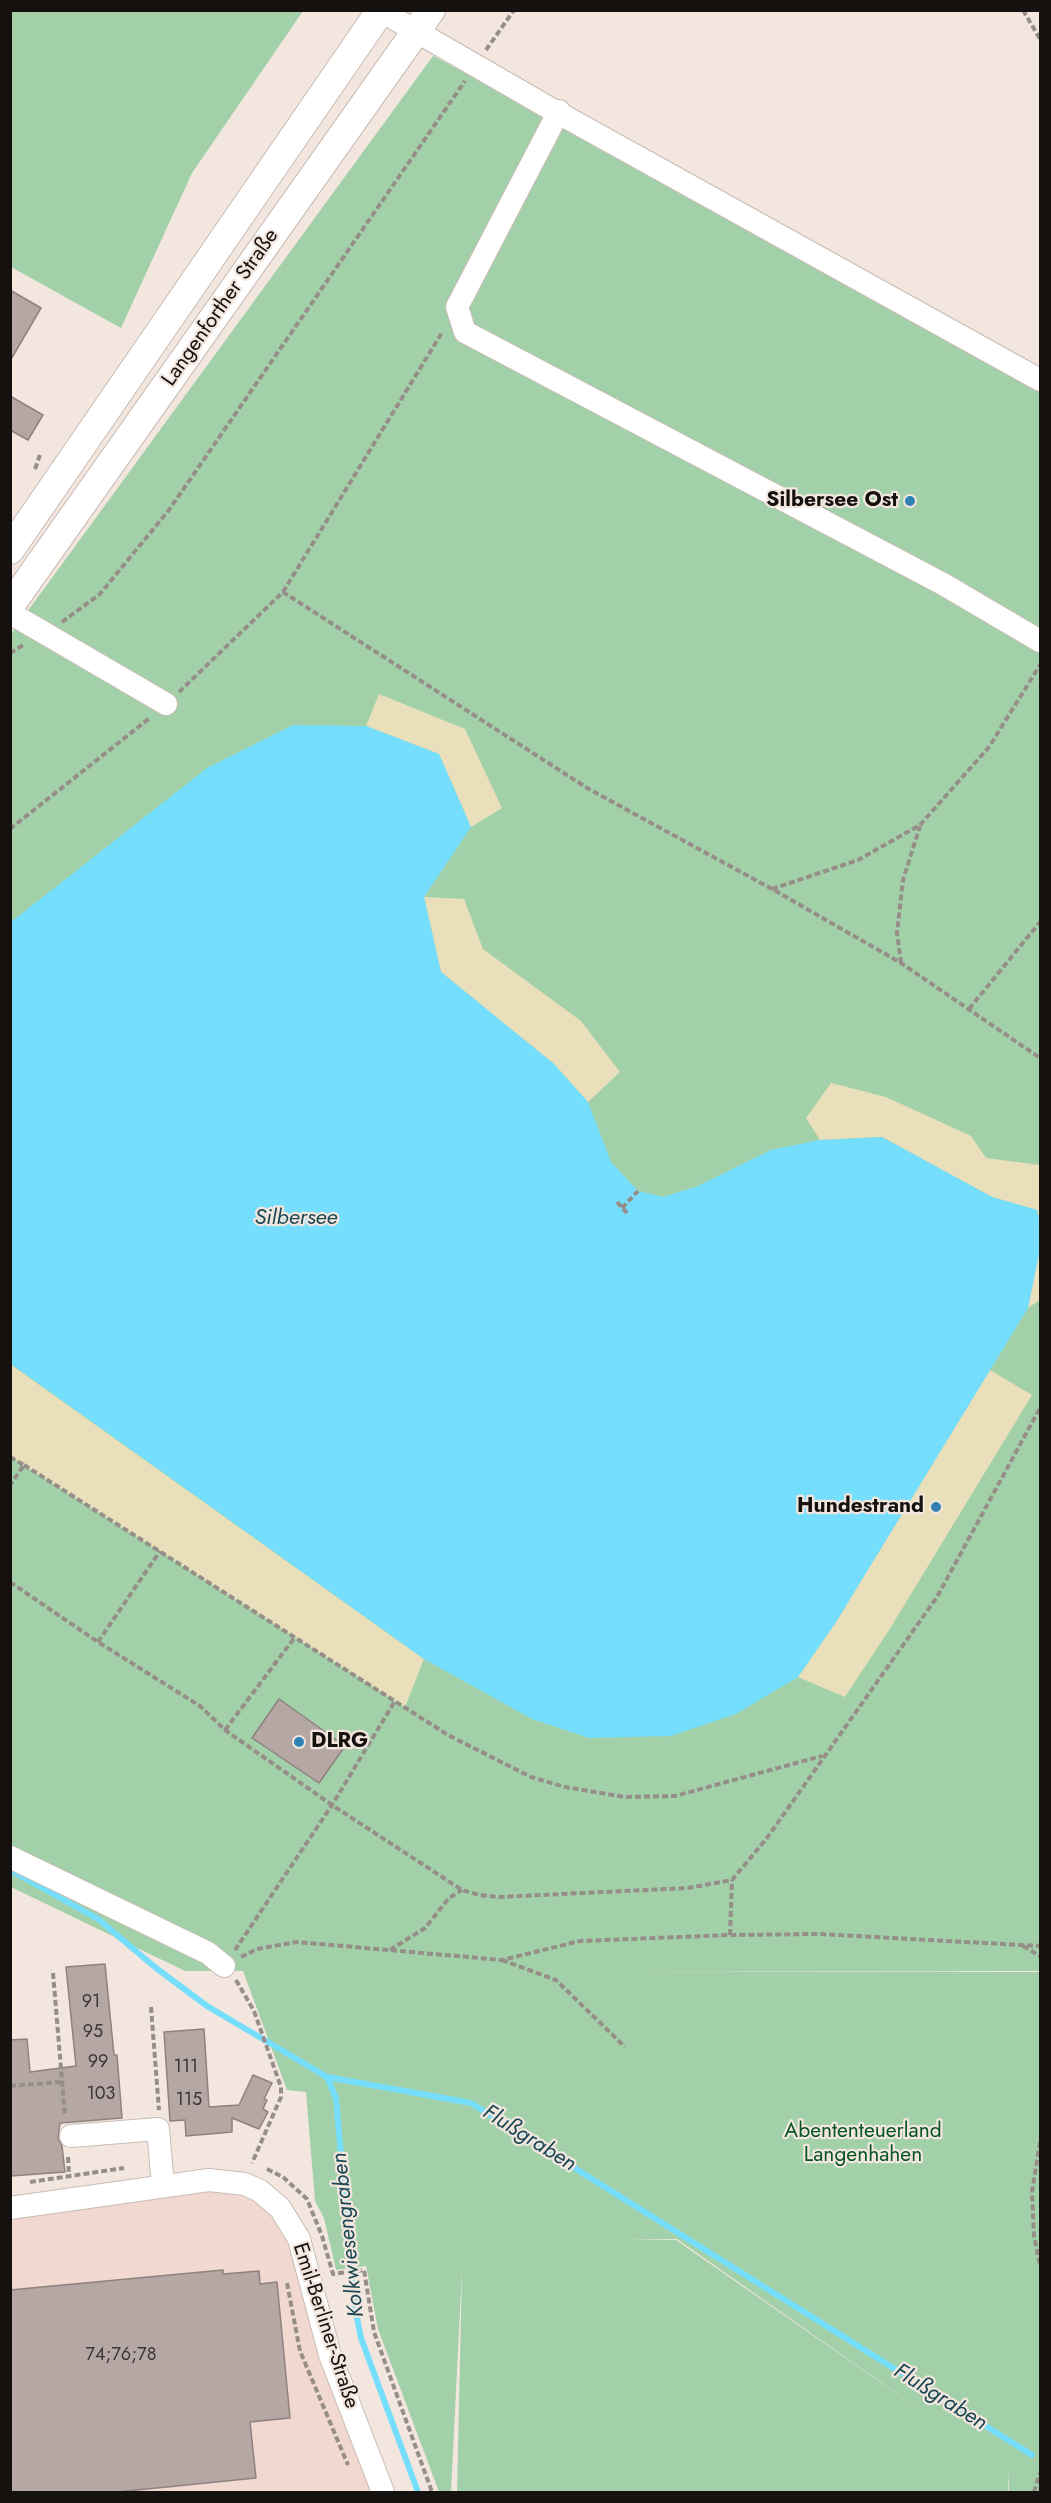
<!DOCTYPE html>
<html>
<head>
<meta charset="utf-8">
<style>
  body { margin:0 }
  #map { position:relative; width:1051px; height:2503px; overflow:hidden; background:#f2e6de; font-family:Jost,sans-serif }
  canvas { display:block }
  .frame { position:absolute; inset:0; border:12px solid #15110f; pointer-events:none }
</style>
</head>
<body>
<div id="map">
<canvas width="1051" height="2503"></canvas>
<div class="frame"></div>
</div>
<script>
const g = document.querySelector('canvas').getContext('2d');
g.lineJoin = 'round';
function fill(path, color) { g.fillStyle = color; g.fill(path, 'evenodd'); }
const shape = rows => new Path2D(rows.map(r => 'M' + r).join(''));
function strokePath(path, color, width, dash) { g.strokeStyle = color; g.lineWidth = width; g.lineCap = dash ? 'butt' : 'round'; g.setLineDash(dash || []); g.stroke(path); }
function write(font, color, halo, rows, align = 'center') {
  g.font = font + ' Jost,sans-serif'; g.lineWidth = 4.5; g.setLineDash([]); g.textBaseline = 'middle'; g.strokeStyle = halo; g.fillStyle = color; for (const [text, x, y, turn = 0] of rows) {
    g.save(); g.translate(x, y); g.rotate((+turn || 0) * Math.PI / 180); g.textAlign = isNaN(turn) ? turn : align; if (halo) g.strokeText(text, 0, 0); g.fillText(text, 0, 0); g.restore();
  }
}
const industrial = shape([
  [209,2180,280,2208,383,2492,11,2492,10,2208]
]);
const green = shape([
  [11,10,303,11,192,173,121,328,11,267],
  [433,56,1040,371,1040,1971,607,1971,1040,1972,1040,2492,1009,2492,1008,2470,1008,2492,457,2492,462,2270,451,2492,439,2492,378,2329,366,2266,336,2270,324,2218,315,2201,306,2092,287,2090,243,1971,185,1971,11,1887,11,634],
  [628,2239,677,2239,942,2425,676,2240]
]);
const sand = shape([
  [379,694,465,729,502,808,471,827,439,754,366,726],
  [424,897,464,899,483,949,581,1021,620,1072,588,1102,554,1064,441,972],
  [831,1083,886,1097,971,1136,986,1158,1040,1165,1040,1223,1037,1210,992,1197,882,1137,820,1140,806,1118],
  [1040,1249,1040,1300,1028,1308],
  [10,1364,424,1659,405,1707,11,1457],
  [990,1370,1032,1395,891,1627,845,1697,798,1677,836,1622]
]);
const water = shape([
  [293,725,366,726,439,754,471,827,424,897,441,972,554,1064,588,1102,611,1162,638,1191,663,1197,698,1186,771,1150,820,1140,882,1137,992,1197,1037,1210,1040,1223,1040,1249,1028,1308,836,1622,798,1677,736,1714,671,1736,589,1738,532,1719,424,1659,11,1364,11,922,207,768]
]);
const stream = shape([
  [10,1870,98,1919,156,1968,207,2006,327,2077,471,2103,1032,2455],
  [327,2077,336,2098,354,2303,361,2338,418,2492]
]);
const building = shape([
  [10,290,41,308,10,361,10,290],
  [10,396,43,415,28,440,10,430,10,396],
  [279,1699,345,1746,319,1783,252,1738,279,1699],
  [105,1964,114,2055,117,2055,122,2118,60,2123,58,2138,62,2146,65,2172,10,2176,10,2040,27,2039,30,2072,76,2066,66,1967,105,1964],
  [204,2029,209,2107,239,2105,253,2075,272,2083,264,2099,267,2100,263,2109,268,2112,259,2129,232,2118,232,2132,186,2136,185,2120,170,2121,164,2032,204,2029],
  [223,2270,223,2274,259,2271,260,2284,277,2282,290,2418,250,2422,256,2478,107,2493,10,2493,10,2290,223,2270]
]);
const path = shape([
  [1023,10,1040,39],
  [486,50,514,10],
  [35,469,40,455],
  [283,592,443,331],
  [62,622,100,594,169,510,465,81],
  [10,653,25,644],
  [179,692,283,592,587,788,772,889,901,963,1040,1058],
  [10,829,151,717],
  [772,889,858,860,920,825,989,747,1040,665],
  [901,963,897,933,903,880,920,826],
  [969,1009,1040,922],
  [617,1202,627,1213],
  [622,1208,638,1191],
  [10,1457,24,1465,10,1485],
  [24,1465,448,1735,531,1777,565,1787,624,1797,675,1796,822,1756],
  [10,1582,98,1642,200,1706,225,1730,332,1805,462,1890,479,1895,499,1897,688,1888,732,1880,767,1838,937,1597,1040,1408],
  [98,1642,160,1551],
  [225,1730,295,1637],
  [730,1935,732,1880],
  [1023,1946,1040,1956],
  [235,1950,332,1805,395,1701],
  [390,1950,425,1928,449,1898,462,1890],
  [241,1957,257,1949,297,1942,502,1960,580,1941,730,1935,819,1934,1040,1946],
  [502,1960,556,1980,625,2047],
  [53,1973,65,2116],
  [236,1980,254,2011,281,2087,281,2097,252,2163],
  [151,2007,159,2110],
  [10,2086,62,2082],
  [1040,2142,1032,2192,1034,2236,1040,2265],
  [68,2157,69,2176],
  [267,2169,283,2177,307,2199,322,2236,333,2274,364,2270,374,2332,432,2492],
  [30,2182,124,2168],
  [287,2283,300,2351,348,2465],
  [1034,2492,1040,2473]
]);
const minor = shape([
  [381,11,544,105,1040,380],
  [559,111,457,307,465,332,943,584,1040,641],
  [10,613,166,704],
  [10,1857,208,1953,224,1966],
  [71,2136,158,2129,163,2186],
  [10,2208,209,2180,245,2184,260,2191,280,2208,299,2239,330,2355,383,2492]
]);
const major = shape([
  [10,550,381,10],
  [10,606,431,10]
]);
const markers = [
  [910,501,6,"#2f82b2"],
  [936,1507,6,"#2f82b2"],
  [299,1742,6,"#2f82b2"]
];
const numberNames = [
  ["91",91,2003],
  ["95",93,2033],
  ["99",98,2063],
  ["111",186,2068],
  ["103",101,2095],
  ["115",189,2101],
  ["74;76;78",121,2356]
];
const streetNames = [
  ["Langenforther Straße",221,308,-55],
  ["Emil-Berliner-Straße",325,2326,72]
];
const poiNames = [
  ["Silbersee Ost",898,501],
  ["Hundestrand",924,1507],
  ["DLRG",311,1742,"left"]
];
const parkNames = [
  ["Abententeuerland",863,2132],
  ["Langenhahen",863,2156]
];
const waterNames = [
  ["Silbersee",296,1219],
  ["Flußgraben",529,2139,32],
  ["Kolkwiesengraben",349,2235,-96],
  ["Flußgraben",940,2398,32]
];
fill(industrial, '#f1d8d0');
fill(green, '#a2d1a9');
fill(sand, '#e9dfba');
fill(water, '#76defd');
strokePath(stream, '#76defd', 6);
fill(building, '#b5a7a4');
strokePath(building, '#8e817e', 1.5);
strokePath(minor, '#c8bcb4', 24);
strokePath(major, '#c8bcb4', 30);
strokePath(path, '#968e88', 4, [6, 3]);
strokePath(minor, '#fff', 22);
strokePath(major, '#fff', 28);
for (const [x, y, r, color] of markers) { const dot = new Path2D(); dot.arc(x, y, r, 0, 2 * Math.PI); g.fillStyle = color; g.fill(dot); strokePath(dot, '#f2e6de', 2); }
write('18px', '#3d3634', null, numberNames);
write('21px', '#15110f', '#f2e6de', streetNames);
write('bold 21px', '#15110f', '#f2e6de', poiNames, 'right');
write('21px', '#045522', '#f2e6de', parkNames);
write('italic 22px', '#194754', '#f2e6de', waterNames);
</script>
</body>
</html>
